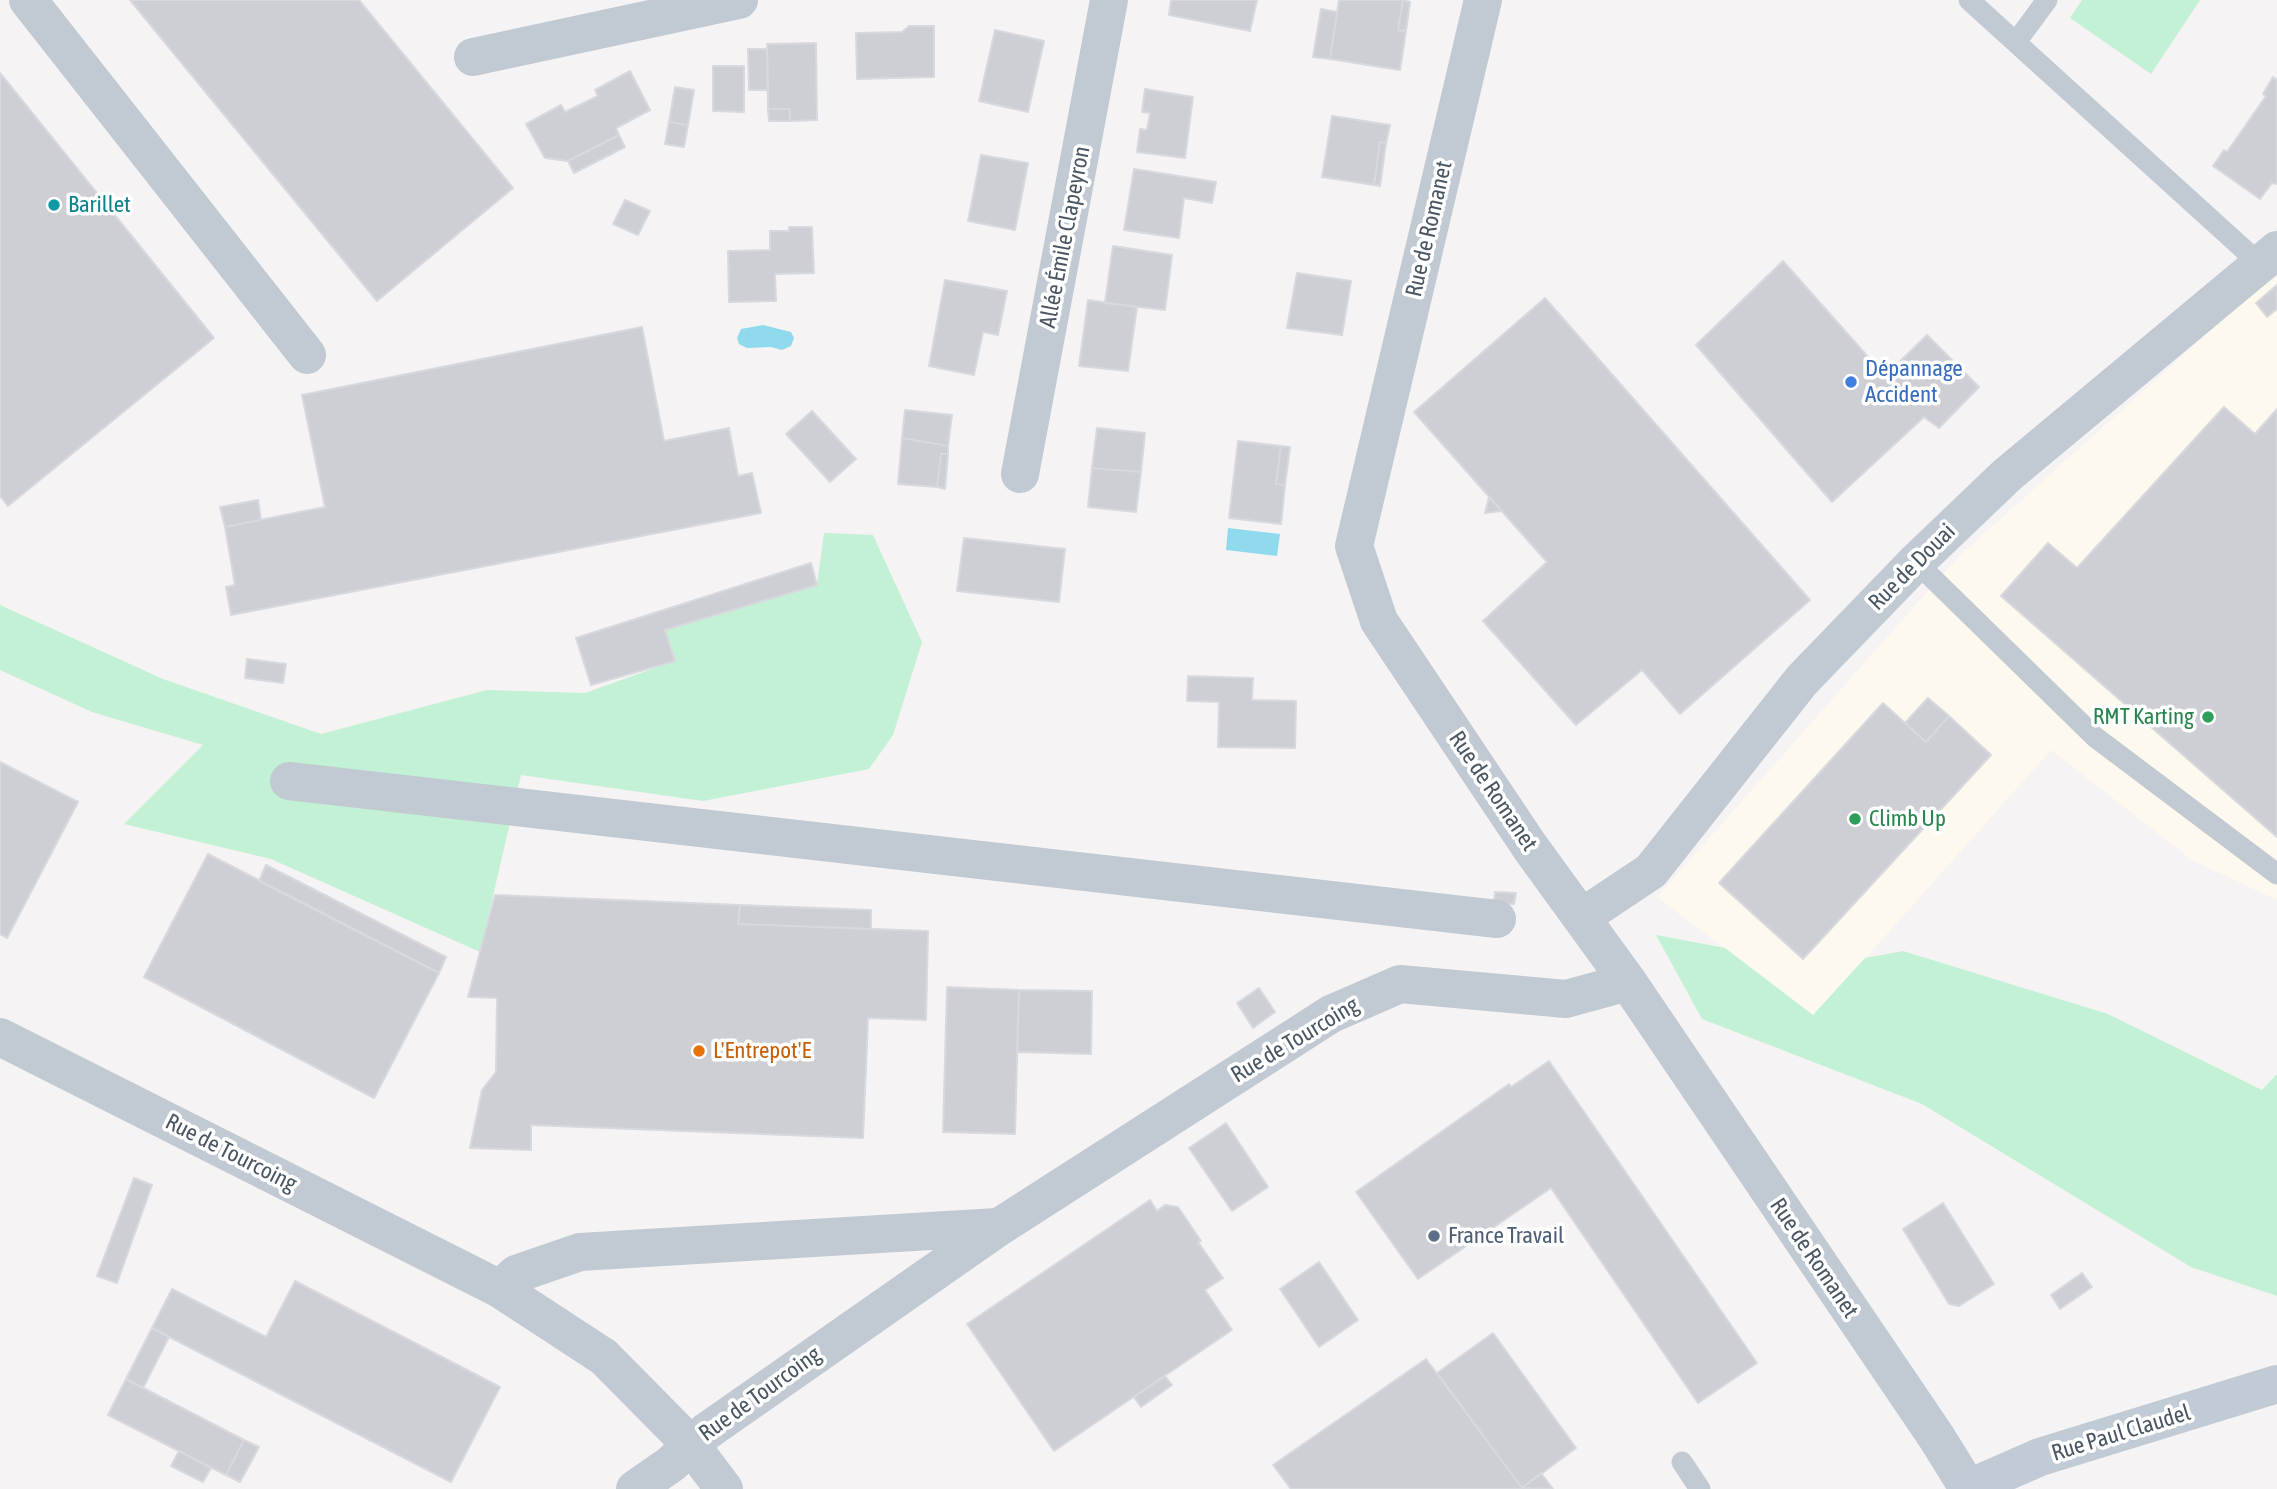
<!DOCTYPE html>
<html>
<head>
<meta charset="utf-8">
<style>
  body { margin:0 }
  canvas { display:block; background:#f5f3f3 }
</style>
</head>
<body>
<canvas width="2277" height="1489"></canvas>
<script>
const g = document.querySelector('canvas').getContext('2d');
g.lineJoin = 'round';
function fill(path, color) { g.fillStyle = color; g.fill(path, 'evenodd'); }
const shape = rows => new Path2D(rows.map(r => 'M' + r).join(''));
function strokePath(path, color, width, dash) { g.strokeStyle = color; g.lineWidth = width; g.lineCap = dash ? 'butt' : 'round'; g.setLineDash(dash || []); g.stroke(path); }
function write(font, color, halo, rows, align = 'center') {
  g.font = font + ' "Asap Condensed",sans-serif'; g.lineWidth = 7; g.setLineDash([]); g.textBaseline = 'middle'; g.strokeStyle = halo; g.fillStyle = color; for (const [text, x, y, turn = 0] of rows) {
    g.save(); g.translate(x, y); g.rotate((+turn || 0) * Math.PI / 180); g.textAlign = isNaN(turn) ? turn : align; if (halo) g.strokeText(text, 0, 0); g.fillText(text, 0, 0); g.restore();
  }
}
const commercial = shape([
  [2277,276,2277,900,2192,860,2051,750,1814,1016,1657,897,1958,557,2245,300]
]);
const green = shape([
  [2082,0,2200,0,2151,74,2070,18],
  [824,533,873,535,922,642,893,735,869,769,703,801,521,775,480,952,271,859,124,824,203,745,92,712,0,670,0,605,163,679,321,734,487,690,585,693,674,661,665,630,817,585],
  [1656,935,1725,948,1813,1015,1865,958,1903,951,2108,1014,2262,1090,2277,1074,2277,1296,2191,1267,1922,1104,1702,1019]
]);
const water = shape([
  [763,325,791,332,794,338,791,346,782,350,771,347,747,348,739,344,737,338,741,329],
  [1228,528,1280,534,1277,556,1226,550]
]);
const building = shape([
  [130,0,359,0,513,188,377,301,130,0],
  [1171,0,1257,0,1250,31,1169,15,1171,0],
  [1339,0,1403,0,1398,30,1406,31,1400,70,1330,59,1339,0],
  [1403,0,1410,2,1406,31,1398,30,1403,0],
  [1321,9,1337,12,1330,59,1313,57,1321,9],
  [909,26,934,26,934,77,857,79,856,33,902,32,909,26],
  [995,30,1044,41,1028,112,979,101,995,30],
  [816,43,817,120,790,121,790,109,768,109,767,44,816,43],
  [748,49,767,49,768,90,749,90,748,49],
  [713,66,744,66,744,112,713,111,713,66],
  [630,71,650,110,616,128,619,135,568,161,545,158,526,124,561,105,565,112,598,96,595,90,630,71],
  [0,73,214,338,8,506,0,496,0,73],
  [2273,77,2277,80,2277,184,2272,183,2260,199,2213,166,2224,150,2227,152,2266,96,2263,94,2273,77],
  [675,87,694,90,688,125,669,122,675,87],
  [1145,89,1193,97,1185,158,1137,152,1140,129,1147,130,1150,113,1142,112,1145,89],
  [768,109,790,109,790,121,769,121,768,109],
  [1332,116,1390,125,1386,143,1380,142,1374,185,1322,177,1332,116],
  [669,122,688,125,684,147,665,144,669,122],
  [619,135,625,147,574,173,568,161,619,135],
  [1380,142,1386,143,1380,186,1374,185,1380,142],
  [981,155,1028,163,1015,230,968,221,981,155],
  [1134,169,1216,182,1212,203,1184,198,1179,238,1124,230,1134,169],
  [625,200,650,211,638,235,613,224,625,200],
  [789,227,812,227,814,273,775,274,776,301,729,302,728,251,770,250,770,231,789,231,789,227],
  [1113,246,1172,255,1165,310,1105,303,1113,246],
  [1783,261,1885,376,1927,335,1979,387,1939,428,1924,417,1832,502,1696,345,1783,261],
  [1297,273,1351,281,1342,335,1287,328,1297,273],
  [945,280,1007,291,998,335,983,332,974,375,929,366,945,280],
  [2277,285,2277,309,2267,317,2256,303,2277,285],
  [1545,298,1810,600,1680,714,1642,670,1576,725,1483,621,1547,562,1414,412,1545,298],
  [1088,300,1137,307,1128,371,1079,366,1088,300],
  [642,327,664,441,729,428,738,476,752,473,761,513,231,615,226,587,235,585,225,527,325,507,302,395,642,327],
  [2224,407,2255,434,2277,409,2277,837,2001,596,2048,543,2077,568,2224,407],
  [905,410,952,415,948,446,902,438,905,410],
  [812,411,856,459,830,482,786,434,812,411],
  [1097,428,1145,433,1141,472,1092,468,1097,428],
  [902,438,948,446,948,454,941,454,937,487,898,484,902,438],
  [1238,441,1281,446,1276,484,1285,485,1281,524,1229,518,1238,441],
  [1281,446,1290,447,1285,485,1276,484,1281,446],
  [941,454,948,454,945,489,937,487,941,454],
  [1092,468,1141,472,1136,512,1088,507,1092,468],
  [1489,497,1502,511,1485,513,1489,497],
  [258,500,261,520,225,527,220,507,258,500],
  [964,538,1065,549,1059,602,957,591,964,538],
  [811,563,817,585,665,630,675,661,591,685,576,638,811,563],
  [247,659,286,664,283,683,245,678,247,659],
  [1188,676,1253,678,1252,700,1296,701,1295,748,1218,747,1219,702,1187,701,1188,676],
  [1928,698,1949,716,1926,742,1905,723,1928,698],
  [1883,703,1926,742,1949,716,1991,755,1803,959,1719,883,1883,703],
  [0,762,78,802,7,938,0,934,0,762],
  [208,854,439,973,374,1098,144,977,208,854],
  [266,865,446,957,439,973,259,881,266,865],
  [1495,892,1516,893,1514,904,1494,903,1495,892],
  [495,895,740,905,738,924,928,931,926,1020,868,1018,863,1138,531,1125,531,1150,470,1148,482,1090,496,1072,497,998,468,997,495,895],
  [740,905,871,910,871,929,738,924,740,905],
  [947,987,1019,990,1015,1134,943,1132,947,987],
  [1259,988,1275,1012,1253,1028,1237,1003,1259,988],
  [1019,990,1092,991,1091,1054,1017,1052,1019,990],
  [1549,1061,1757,1363,1698,1403,1551,1188,1418,1279,1356,1192,1509,1084,1511,1087,1549,1061],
  [1226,1123,1268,1187,1232,1211,1189,1148,1226,1123],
  [134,1178,152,1185,117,1283,97,1276,134,1178],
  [1150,1200,1157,1211,1165,1205,1178,1207,1201,1241,1198,1242,1223,1278,1205,1290,1232,1330,1054,1451,967,1324,1150,1200],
  [1943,1203,1994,1284,1959,1306,1949,1304,1903,1229,1943,1203],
  [1319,1262,1358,1320,1319,1347,1280,1289,1319,1262],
  [2082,1273,2092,1287,2060,1309,2051,1295,2082,1273],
  [295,1281,500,1387,451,1482,152,1328,172,1289,266,1337,295,1281],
  [152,1328,169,1337,143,1388,126,1379,152,1328],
  [1493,1333,1576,1448,1522,1488,1437,1373,1493,1333],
  [1426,1359,1523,1489,1291,1489,1273,1465,1426,1359],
  [1165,1376,1172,1385,1141,1407,1134,1397,1165,1376],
  [126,1379,244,1440,226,1475,108,1415,126,1379],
  [244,1440,259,1447,240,1482,226,1475,244,1440],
  [179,1451,211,1468,203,1482,171,1466,179,1451],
  [1541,1473,1553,1489,1522,1488,1541,1473]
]);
const lane = shape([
  [1969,0,2260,264],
  [2016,42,2047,0],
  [1916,562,2095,737,2277,874],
  [1682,1462,1700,1489]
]);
const street = shape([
  [28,0,307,355],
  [1483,0,1354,546,1379,621,1530,847,1628,982,1937,1438,1968,1488],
  [473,57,739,0],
  [1020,474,1109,0],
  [289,781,1497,919],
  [1582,917,1651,871,1802,680,1916,562,2007,475,2277,250],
  [0,1037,500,1289],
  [635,1489,671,1464,707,1431,999,1227,1331,1014,1400,984,1566,999,1628,982],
  [724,1489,690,1444,604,1357,500,1289,516,1274,580,1252,997,1227]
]);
const secondary = shape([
  [1967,1489,2040,1457,2277,1384]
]);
const markers = [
  [54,205,7,"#0f9aa8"],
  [1851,382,7,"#3f7fe0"],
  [2208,717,7,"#2e9e5b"],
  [1855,819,7,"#2e9e5b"],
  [699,1051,7,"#e8710a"],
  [1434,1236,7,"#5c6f8a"]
];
const cultureNames = [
  ["Barillet",68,205]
];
const streetNames = [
  ["Rue de Romanet",1429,229,-77],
  ["Allée Émile Clapeyron",1065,237,-79],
  ["Rue de Douai",1912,567,-45],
  ["Rue de Romanet",1493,791,56],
  ["Rue de Tourcoing",1295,1040,-31],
  ["Rue de Tourcoing",231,1153,27],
  ["Rue de Romanet",1814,1258,56],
  ["Rue de Tourcoing",760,1394,-36],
  ["Rue Paul Claudel",2121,1433,-17]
];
const shopNames = [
  ["Dépannage",1865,369],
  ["Accident",1865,395]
];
const leisureNames = [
  ["RMT Karting",2194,717],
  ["Climb Up",1869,819,"left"]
];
const foodNames = [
  ["L'Entrepot'E",713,1051]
];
const serviceNames = [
  ["France Travail",1448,1236]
];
fill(commercial, '#fdf9ef');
fill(green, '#c3f1d5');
fill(water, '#90daee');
fill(building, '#cdcfd5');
strokePath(building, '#d7d9de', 2);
strokePath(lane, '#c1cad2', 21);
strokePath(street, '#c1cad2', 38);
strokePath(secondary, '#c1cbd6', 38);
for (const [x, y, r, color] of markers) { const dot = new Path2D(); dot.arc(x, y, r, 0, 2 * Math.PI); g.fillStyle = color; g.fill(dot); strokePath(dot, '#fff', 2.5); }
write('23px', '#0d838f', '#fff', cultureNames, 'left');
write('23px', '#4a5661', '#fff', streetNames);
write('23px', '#366cbe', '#fff', shopNames, 'left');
write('23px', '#27864d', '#fff', leisureNames, 'right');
write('23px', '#c56008', '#fff', foodNames, 'left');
write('23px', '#4e5e75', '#fff', serviceNames, 'left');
</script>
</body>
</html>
